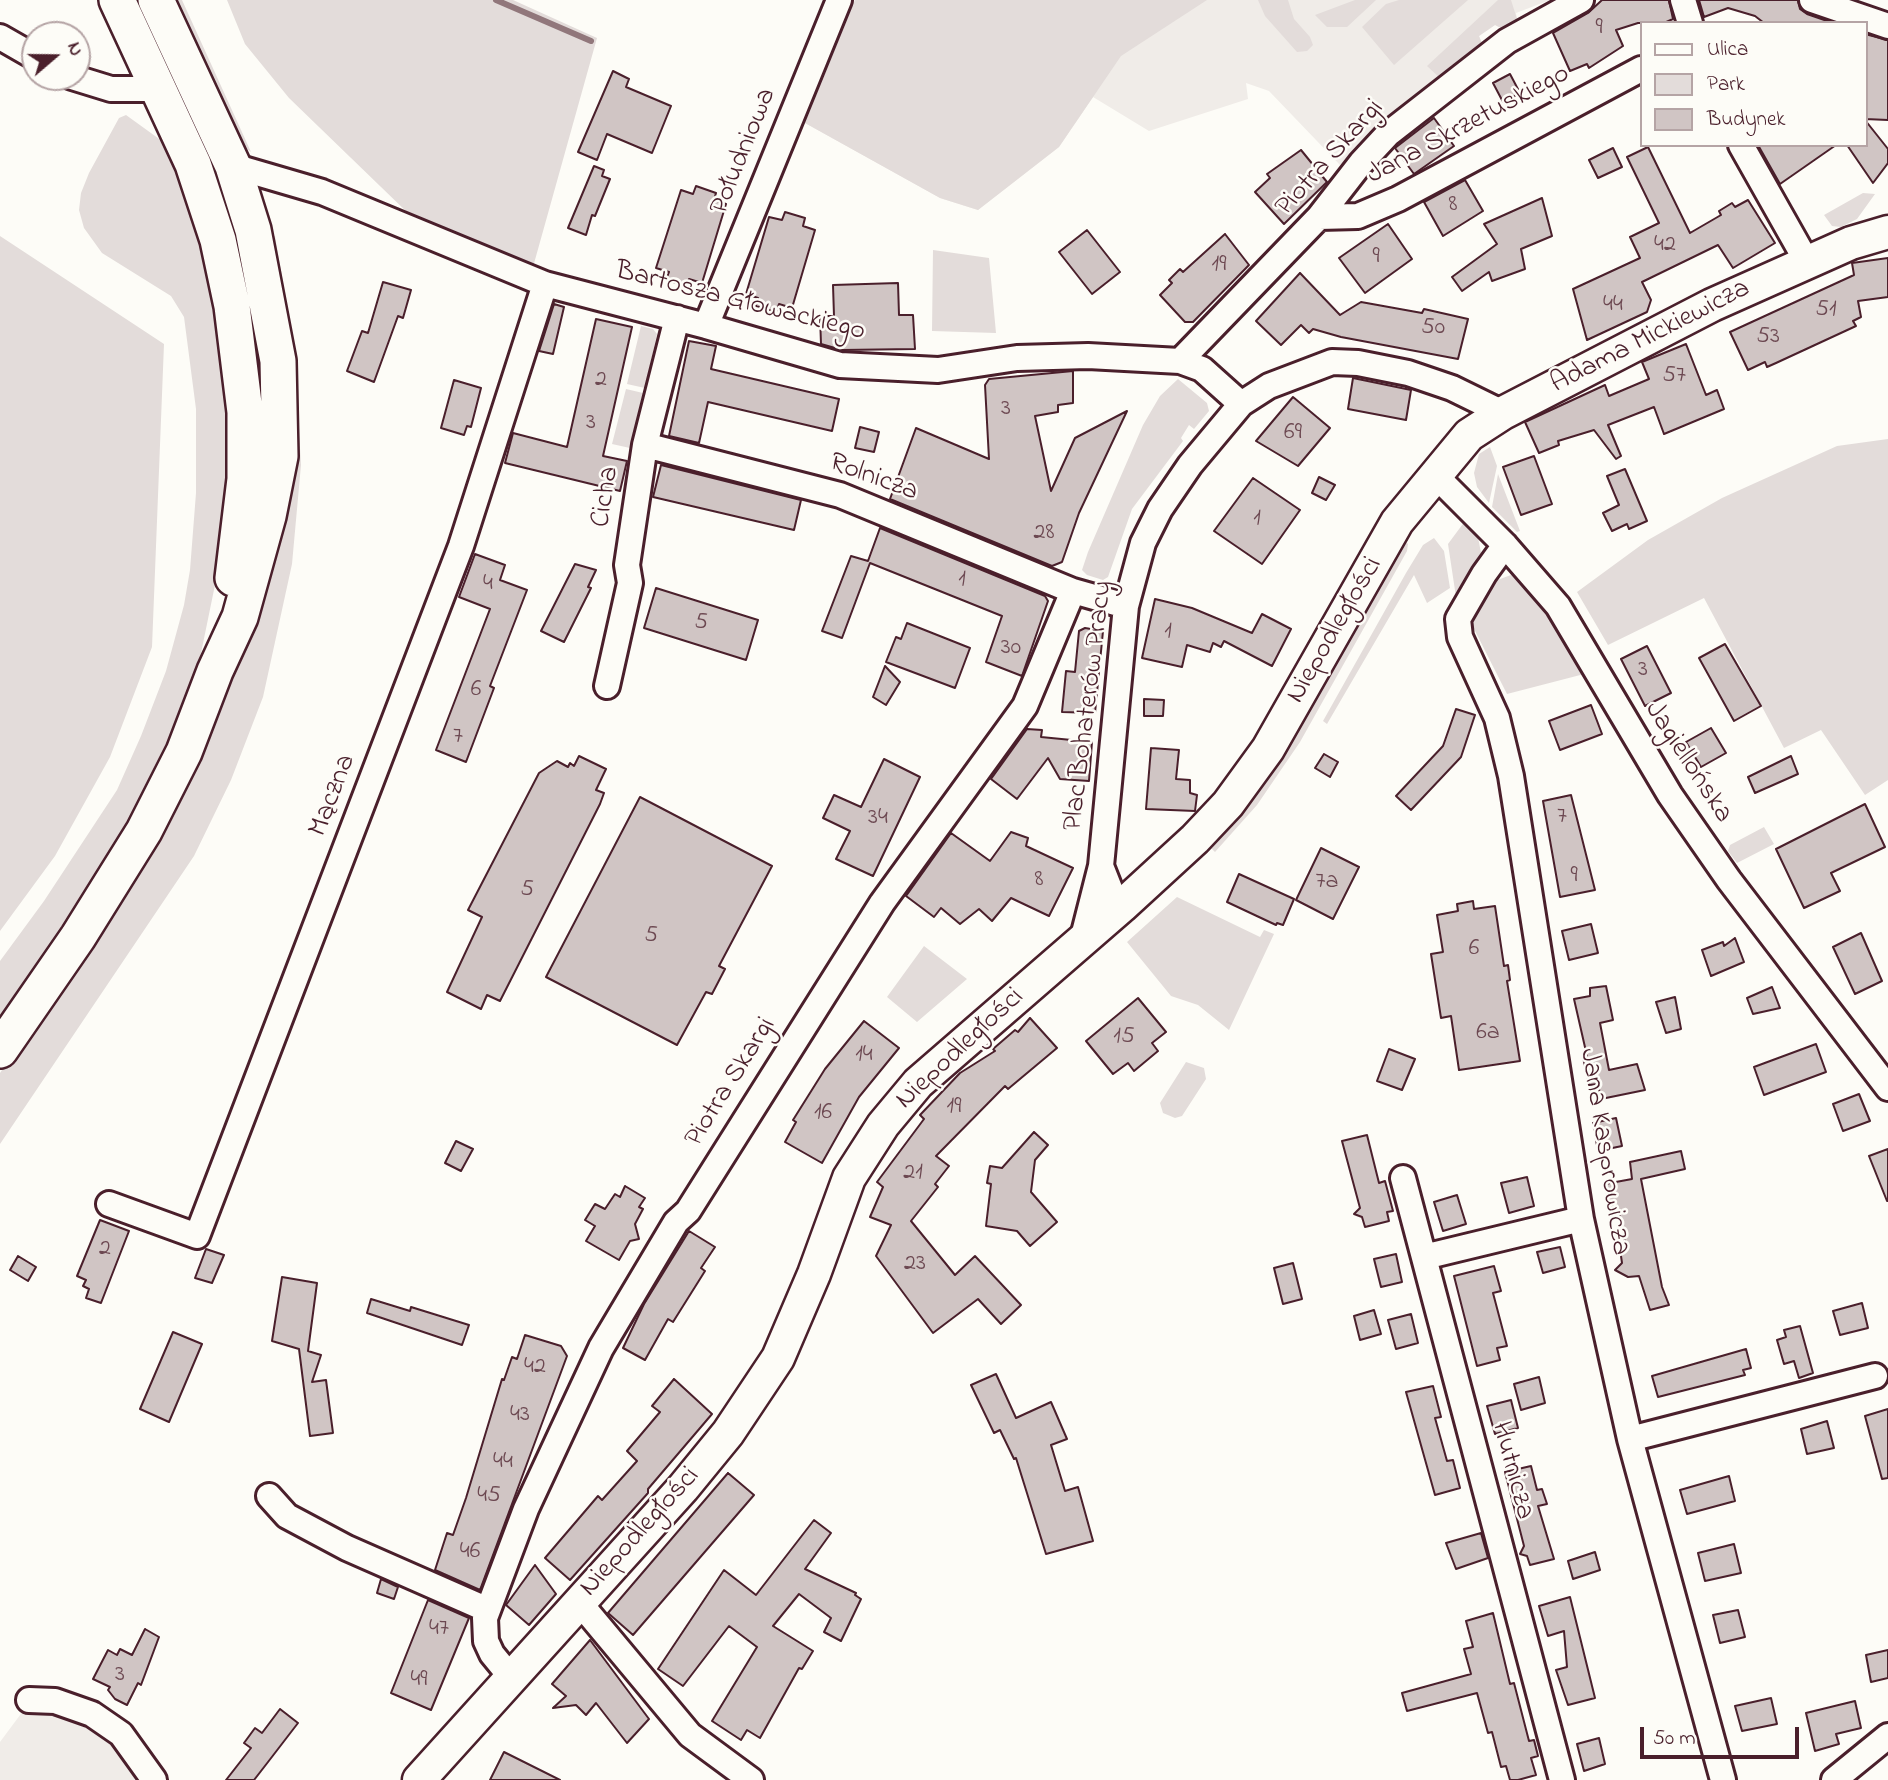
<!DOCTYPE html>
<html>
<head>
<meta charset="utf-8">
<style>
  body { margin:0 }
  #map { position:relative; width:1888px; height:1780px; overflow:hidden; background:#fdfcf7; font-family:"Indie Flower",sans-serif }
  canvas { display:block }
  .legend { position:absolute; left:1640px; top:21px; width:228px; height:126px; box-sizing:border-box; background:#fdfcf7; border:2px solid #b5a4a5; margin:0; padding:9px 12px; list-style:none; font-size:21px; color:#4a1f2b }
  .legend li { display:flex; align-items:center; gap:14px; height:35px }
  .legend b { width:35px; border:2px solid #b5a4a5 }
  .north { position:absolute; left:21px; top:21px; width:70px; height:70px; box-sizing:border-box; background:#fdfcf7; border:2px solid #b5a4a5; border-radius:50%; rotate:70deg; font-size:19px; font-weight:700; line-height:28px; text-align:center; color:#4a1f2b }
  .north::after { content:''; display:block; margin:auto; width:24px; height:32px; background:#4a1f2b; clip-path:polygon(50% 0,100% 100%,50% 72%,0 100%) }
  .scale { position:absolute; left:1640px; top:1727px; width:159px; height:32px; box-sizing:border-box; border:4px solid #4a1f2b; border-top:0; padding-left:9px; font-size:21px; line-height:24px; white-space:nowrap; color:#4a1f2b; -webkit-text-stroke:5px #fdfcf7; paint-order:stroke }
</style>
</head>
<body>
<div id="map">
<canvas width="1888" height="1780"></canvas>
<ul class="legend">
<li><b style="height:9px;background:#fdfcf7"></b>Ulica</li>
<li><b style="height:19px;background:#e3dcda"></b>Park</li>
<li><b style="height:19px;background:#d0c5c4"></b>Budynek</li>
</ul>
<div class="north">N</div>
<div class="scale">50 m</div>
</div>
<script>
const g = document.querySelector('canvas').getContext('2d');
g.lineJoin = 'round';
function fill(path, color) { g.fillStyle = color; g.fill(path, 'evenodd'); }
const shape = rows => new Path2D(rows.map(r => 'M' + r).join(''));
function strokePath(path, color, width, dash) { g.strokeStyle = color; g.lineWidth = width; g.lineCap = dash ? 'butt' : 'round'; g.setLineDash(dash || []); g.stroke(path); }
function write(font, color, halo, rows, align = 'center') {
  g.font = font + ' "Indie Flower",sans-serif'; g.lineWidth = 5; g.setLineDash([]); g.textBaseline = 'middle'; g.strokeStyle = halo; g.fillStyle = color; for (const [text, x, y, turn = 0] of rows) {
    g.save(); g.translate(x, y); g.rotate((+turn || 0) * Math.PI / 180); g.textAlign = isNaN(turn) ? turn : align; if (halo) g.strokeText(text, 0, 0); g.fillText(text, 0, 0); g.restore();
  }
}
const built = shape([
  [855,0,1550,0,1516,13,1517,19,1505,30,1495,25,1479,36,1483,46,1434,83,1340,165,1269,91,1246,83,1248,99,1149,131,1093,97,1059,147,978,210,940,198,805,123],
  [31,1707,58,1708,107,1731,139,1780,0,1780,0,1742,23,1711]
]);
const green = shape([
  [172,0,182,0,251,152,243,146],
  [227,0,513,0,597,38,533,267,411,216,289,98,245,44],
  [855,0,1207,0,1121,56,1059,147,978,210,940,198,805,123],
  [1258,0,1288,0,1294,19,1310,37,1313,45,1307,51,1297,52,1265,16],
  [1355,0,1376,0,1347,27,1327,27,1315,15],
  [1399,0,1468,0,1394,65,1362,27,1386,4],
  [1498,0,1511,0,1517,19,1505,30,1495,25,1479,36,1483,46,1440,78,1427,66],
  [126,115,162,141,175,166,199,235,216,303,229,424,224,541,200,658,160,765,135,813,78,905,0,1019,0,961,44,901,117,790,141,736,166,671,184,605,190,570,196,493,196,409,184,317,171,296,102,253,84,228,79,210,81,193,89,173,119,118],
  [1863,193,1875,194,1857,219,1841,227,1832,226,1824,215],
  [0,236,164,344,152,647,110,757,55,856,0,931],
  [275,236,294,347,301,465,292,564,263,697,231,780,194,856,0,1144,0,1073,108,916,281,505,268,239],
  [933,250,989,258,996,333,932,331],
  [641,326,653,329,657,334,645,388,627,384],
  [1178,379,1207,403,1209,411,1194,429,1189,425,1181,438,1183,441,1132,509,1108,577,1103,580,1087,575,1082,570,1088,552,1143,425,1160,396],
  [626,389,643,393,630,448,612,444],
  [1888,439,1888,780,1865,795,1821,730,1784,748,1704,598,1608,645,1577,592,1648,540,1722,498,1837,446],
  [1490,447,1497,466,1489,503,1477,487,1474,473,1479,454],
  [1498,474,1520,531,1517,532,1492,507],
  [1465,521,1477,532,1481,553,1476,567,1456,597,1448,544],
  [1434,538,1444,551,1450,588,1427,603,1414,575,1327,724,1323,721,1406,573,1423,545],
  [1404,540,1408,544,1407,551,1300,742,1257,805,1215,852,1209,846,1271,771,1295,733],
  [1511,575,1519,578,1553,615,1588,673,1507,694,1468,617,1492,582],
  [1764,827,1774,844,1737,863,1728,851,1730,845],
  [1177,897,1260,937,1264,930,1274,934,1229,1030,1198,1005,1171,996,1127,942],
  [924,946,967,979,917,1022,887,997],
  [1186,1062,1204,1068,1206,1079,1182,1116,1175,1118,1163,1113,1160,1103]
]);
const stream = shape([
  [496,0,591,41]
]);
const building = shape([
  [1602,0,1669,0,1673,19,1664,23,1638,23,1616,30,1623,46,1589,68,1587,64,1570,71,1553,33,1588,13,1602,0],
  [1699,0,1798,0,1800,9,1807,14,1833,23,1764,23,1755,16,1728,8,1704,17,1699,0],
  [1865,34,1888,40,1888,120,1865,119,1865,34],
  [613,71,629,79,626,87,671,106,652,153,607,134,597,160,578,152,613,71],
  [1510,74,1520,93,1503,102,1493,83,1510,74],
  [1434,118,1454,146,1414,174,1395,148,1434,118],
  [1865,120,1888,149,1888,163,1873,183,1847,145,1865,145,1865,120],
  [1758,145,1836,145,1780,184,1758,145],
  [1648,147,1690,233,1721,215,1719,211,1732,203,1735,207,1748,200,1775,243,1733,268,1718,245,1642,282,1651,300,1647,312,1587,340,1573,289,1640,258,1630,237,1659,223,1627,157,1648,147],
  [1613,148,1622,167,1598,178,1589,160,1613,148],
  [1301,150,1327,182,1284,224,1255,192,1270,178,1267,174,1301,150],
  [594,166,604,170,602,176,610,179,595,216,592,215,586,235,568,228,594,166],
  [1465,180,1483,211,1443,236,1424,202,1465,180],
  [696,186,716,193,714,200,726,204,702,283,689,279,687,286,666,280,669,272,656,268,681,190,693,194,696,186],
  [1542,198,1552,236,1521,249,1525,269,1492,281,1489,272,1462,291,1452,277,1497,244,1484,224,1542,198],
  [785,212,805,218,803,226,815,230,792,308,779,304,776,312,756,306,758,298,746,294,769,217,782,220,785,212],
  [1388,224,1412,259,1365,293,1339,258,1388,224],
  [1087,230,1120,272,1092,294,1059,252,1087,230],
  [1225,234,1249,265,1193,322,1185,322,1160,295,1172,283,1169,280,1180,269,1183,272,1225,234],
  [1888,258,1888,297,1858,301,1861,317,1853,321,1856,326,1776,363,1767,367,1765,362,1748,370,1730,332,1854,275,1852,263,1888,258],
  [1300,273,1340,315,1361,302,1422,313,1424,309,1468,319,1458,359,1341,337,1313,329,1309,333,1301,325,1281,345,1256,321,1300,273],
  [383,282,411,290,403,318,398,316,374,382,347,371,362,331,368,333,383,282],
  [898,283,899,315,913,315,915,349,842,350,821,344,820,316,834,316,833,285,898,283],
  [554,304,564,307,553,354,539,351,554,304],
  [596,319,632,327,603,456,627,461,620,491,505,463,513,433,567,447,596,319],
  [689,341,716,346,711,369,839,399,832,431,708,402,699,443,669,436,689,341],
  [1686,344,1706,395,1717,390,1724,409,1664,434,1654,407,1608,425,1621,456,1616,459,1594,430,1558,441,1559,445,1539,453,1525,422,1605,385,1609,396,1649,379,1642,362,1686,344],
  [1073,371,1073,403,1058,405,1058,412,1035,416,1051,491,1075,438,1127,411,1079,513,1062,562,1052,566,890,499,916,428,989,459,985,385,989,379,1073,371],
  [1353,378,1411,390,1406,420,1348,409,1353,378],
  [454,380,481,388,471,427,467,426,464,435,441,428,454,380],
  [1293,397,1330,428,1298,466,1256,441,1293,397],
  [860,427,879,432,874,452,855,448,860,427],
  [1534,456,1552,504,1521,515,1503,467,1534,456],
  [661,465,801,500,794,530,653,497,661,465],
  [1625,469,1647,521,1629,529,1627,524,1612,531,1603,513,1619,505,1607,476,1625,469],
  [1319,477,1335,485,1326,500,1312,493,1319,477],
  [1253,478,1300,510,1262,564,1214,531,1253,478],
  [880,528,1045,596,1048,601,1022,676,986,662,1002,616,870,563,842,638,822,631,851,556,868,561,880,528],
  [475,554,505,565,500,580,527,590,490,686,494,688,466,762,436,750,490,609,459,597,475,554],
  [575,564,596,570,588,587,591,588,564,642,541,631,575,564],
  [656,588,758,620,746,660,644,628,656,588],
  [1155,599,1192,608,1252,633,1262,614,1291,629,1272,666,1224,641,1221,647,1213,643,1210,652,1187,645,1182,667,1142,658,1155,599],
  [907,623,970,648,955,688,886,662,896,637,901,639,907,623],
  [1085,628,1103,631,1095,713,1062,712,1066,671,1075,672,1079,631,1085,628],
  [1725,644,1761,706,1734,721,1699,658,1725,644],
  [1647,646,1671,693,1645,706,1621,659,1647,646],
  [885,666,900,682,886,705,873,697,885,666],
  [1144,699,1164,700,1163,716,1144,716,1144,699],
  [1591,705,1602,734,1560,750,1549,721,1591,705],
  [1456,709,1475,715,1461,757,1411,810,1396,796,1443,746,1456,709],
  [1711,728,1726,753,1701,767,1686,742,1711,728],
  [1027,729,1042,730,1041,737,1092,742,1089,781,1060,779,1048,758,1017,799,991,779,1027,729],
  [1151,748,1179,750,1176,779,1190,780,1190,793,1197,795,1195,811,1146,809,1151,748],
  [1324,754,1338,762,1330,777,1315,768,1324,754],
  [579,756,606,769,596,790,604,793,600,804,500,1001,487,995,481,1009,447,992,482,917,468,910,539,773,557,761,568,767,570,763,574,766,579,756],
  [1791,756,1798,774,1755,793,1748,777,1791,756],
  [884,759,920,777,873,876,836,859,850,831,823,818,834,795,861,807,884,759],
  [1571,795,1595,890,1560,897,1543,801,1571,795],
  [640,797,772,866,719,966,725,969,712,994,706,992,677,1045,546,977,640,797],
  [1865,804,1885,847,1831,873,1840,891,1804,908,1776,849,1865,804],
  [1011,832,1028,838,1026,846,1073,868,1049,916,1011,898,992,921,979,909,960,924,941,908,934,917,906,896,951,833,990,861,1011,832],
  [1321,848,1359,867,1333,919,1296,900,1321,848],
  [1239,874,1294,899,1283,925,1277,923,1276,925,1227,902,1239,874],
  [1473,901,1474,909,1495,906,1504,966,1508,965,1510,980,1507,981,1520,1061,1459,1070,1451,1016,1441,1018,1431,954,1443,952,1437,915,1458,911,1457,904,1473,901],
  [1591,924,1598,953,1569,960,1562,931,1591,924],
  [1861,933,1882,981,1855,994,1833,947,1861,933],
  [1735,938,1744,962,1711,976,1702,950,1723,942,1724,946,1735,938],
  [1606,986,1613,1020,1600,1023,1609,1070,1637,1064,1645,1090,1601,1099,1598,1084,1589,1085,1583,1057,1587,1056,1574,999,1590,996,1590,988,1606,986],
  [1772,987,1780,1008,1753,1014,1747,998,1772,987],
  [1675,997,1681,1029,1666,1033,1656,1002,1675,997],
  [1138,998,1166,1032,1152,1043,1158,1051,1134,1071,1128,1063,1113,1074,1086,1041,1138,998],
  [1030,1018,1057,1048,1008,1089,1005,1086,936,1156,949,1166,935,1184,938,1187,911,1221,955,1275,975,1256,1021,1305,1001,1324,978,1299,933,1333,876,1256,891,1225,870,1217,883,1187,877,1182,924,1119,920,1115,960,1073,995,1051,993,1049,1015,1030,1018,1032,1030,1018],
  [864,1021,899,1048,859,1097,822,1163,785,1142,796,1122,793,1120,825,1069,864,1021],
  [1816,1044,1826,1072,1764,1095,1754,1067,1816,1044],
  [1389,1049,1415,1059,1402,1090,1377,1081,1389,1049],
  [1859,1094,1870,1121,1843,1131,1833,1104,1859,1094],
  [1616,1118,1622,1146,1598,1151,1593,1123,1616,1118],
  [1034,1132,1048,1145,1035,1160,1031,1192,1057,1222,1030,1246,1017,1231,986,1226,991,1184,987,1183,990,1166,1002,1168,1034,1132],
  [1367,1135,1379,1183,1385,1181,1393,1211,1387,1212,1389,1221,1365,1227,1362,1217,1354,1214,1360,1208,1342,1141,1367,1135],
  [456,1141,473,1149,461,1171,445,1163,456,1141],
  [1888,1149,1888,1201,1887,1201,1869,1156,1888,1149],
  [1681,1151,1685,1169,1641,1179,1662,1287,1669,1305,1650,1310,1639,1276,1628,1277,1615,1270,1622,1263,1620,1249,1626,1247,1619,1212,1611,1213,1605,1184,1632,1179,1630,1162,1681,1151],
  [1527,1177,1534,1206,1509,1213,1501,1183,1527,1177],
  [625,1186,645,1198,639,1207,643,1209,635,1224,639,1239,630,1241,619,1260,586,1241,595,1226,585,1220,595,1204,605,1209,615,1194,620,1197,625,1186],
  [1457,1195,1466,1224,1443,1231,1434,1202,1457,1195],
  [100,1220,129,1231,101,1303,86,1298,89,1289,83,1286,86,1280,77,1276,100,1220],
  [689,1231,715,1247,701,1268,705,1271,673,1322,668,1319,645,1360,623,1348,644,1304,689,1231],
  [1560,1247,1565,1267,1543,1273,1537,1252,1560,1247],
  [206,1249,224,1255,212,1283,195,1278,206,1249],
  [1396,1254,1402,1282,1381,1287,1374,1259,1396,1254],
  [18,1256,36,1267,28,1281,10,1270,18,1256],
  [1293,1263,1302,1299,1283,1304,1274,1268,1293,1263],
  [1494,1266,1501,1291,1493,1293,1507,1346,1497,1348,1500,1360,1477,1366,1454,1276,1494,1266],
  [282,1277,317,1283,308,1351,321,1355,312,1382,326,1380,333,1433,310,1436,299,1349,272,1341,282,1277],
  [371,1299,410,1311,411,1307,469,1325,462,1345,367,1313,371,1299],
  [1862,1303,1868,1328,1840,1335,1833,1311,1862,1303],
  [1374,1310,1381,1334,1360,1340,1354,1316,1374,1310],
  [1411,1314,1418,1343,1396,1349,1388,1320,1411,1314],
  [1800,1326,1813,1373,1799,1378,1794,1361,1784,1364,1777,1340,1786,1337,1784,1330,1800,1326],
  [173,1332,202,1344,169,1422,140,1409,173,1332],
  [525,1335,561,1346,567,1356,480,1590,435,1570,447,1533,453,1535,466,1498,502,1379,504,1380,512,1357,517,1359,525,1335],
  [1746,1349,1751,1368,1743,1370,1745,1375,1658,1397,1652,1376,1746,1349],
  [996,1374,1016,1418,1051,1402,1067,1439,1051,1445,1065,1491,1078,1487,1093,1541,1046,1554,1016,1458,1014,1459,1000,1430,994,1433,971,1385,996,1374],
  [1539,1377,1545,1403,1521,1410,1514,1384,1539,1377],
  [674,1379,712,1414,648,1489,648,1493,570,1580,545,1558,598,1496,602,1500,637,1461,627,1451,660,1412,652,1406,674,1379],
  [1433,1386,1441,1417,1435,1418,1447,1461,1453,1460,1460,1488,1435,1495,1406,1392,1433,1386],
  [1511,1400,1518,1428,1495,1434,1487,1406,1511,1400],
  [1888,1409,1888,1478,1882,1479,1865,1416,1888,1409],
  [1827,1421,1834,1448,1807,1454,1801,1429,1827,1421],
  [1531,1466,1537,1490,1542,1489,1547,1504,1538,1506,1554,1559,1530,1565,1527,1556,1520,1554,1524,1546,1505,1472,1531,1466],
  [728,1473,754,1495,633,1635,608,1613,728,1473],
  [1729,1476,1735,1501,1687,1514,1680,1490,1729,1476],
  [814,1520,831,1533,805,1569,856,1593,855,1595,861,1599,841,1641,824,1632,831,1618,799,1594,773,1626,813,1651,802,1669,799,1668,760,1738,747,1730,741,1740,712,1721,757,1647,729,1626,683,1686,658,1669,724,1570,756,1595,814,1520],
  [1481,1533,1488,1558,1456,1569,1446,1543,1481,1533],
  [1734,1544,1741,1573,1705,1581,1698,1553,1734,1544],
  [1595,1552,1600,1570,1573,1579,1568,1561,1595,1552],
  [535,1565,556,1594,529,1625,506,1605,535,1565],
  [381,1579,398,1587,394,1599,377,1593,381,1579],
  [1570,1597,1595,1698,1568,1705,1556,1670,1567,1667,1564,1631,1548,1636,1539,1606,1570,1597],
  [428,1600,469,1618,431,1710,391,1693,428,1600],
  [1738,1610,1745,1637,1720,1643,1713,1615,1738,1610],
  [1493,1613,1510,1684,1514,1683,1529,1741,1534,1740,1538,1756,1531,1758,1536,1775,1518,1780,1510,1780,1506,1766,1501,1767,1492,1732,1488,1733,1477,1693,1407,1711,1402,1693,1471,1674,1464,1649,1473,1647,1466,1621,1493,1613],
  [145,1629,159,1637,141,1685,138,1683,127,1705,115,1699,108,1690,110,1687,93,1679,108,1650,117,1655,120,1649,132,1655,145,1629],
  [590,1640,649,1719,627,1743,596,1703,586,1715,576,1705,553,1708,566,1696,552,1684,590,1640],
  [1888,1650,1888,1678,1871,1682,1866,1655,1888,1650],
  [1771,1698,1777,1724,1742,1731,1735,1706,1771,1698],
  [1855,1701,1861,1728,1836,1734,1839,1744,1815,1751,1806,1713,1855,1701],
  [280,1709,298,1723,268,1762,254,1780,226,1780,251,1748,244,1743,255,1728,262,1733,280,1709],
  [1599,1738,1605,1764,1584,1771,1577,1744,1599,1738],
  [504,1752,560,1780,490,1780,504,1752]
]);
const minor = shape([
  [1683,0,1690,23],
  [1812,0,1888,26],
  [0,37,35,57],
  [72,77,111,89,159,89],
  [1741,145,1807,262],
  [233,166,322,192,545,284,706,326,840,365,938,370,1017,358,1088,356,1180,361,1202,369,1241,404],
  [1319,217,1358,216,1398,199,1641,69],
  [706,326,839,0],
  [1180,361,1319,217,1361,163,1388,134,1507,41,1581,0],
  [645,445,840,495,1073,591],
  [1434,474,1505,545,1558,606,1670,795,1729,880,1888,1088],
  [1505,545,1484,574,1458,619,1460,637,1497,718,1511,776,1581,1219,1630,1439,1723,1780],
  [607,686,630,583,627,565,645,445,677,318],
  [1122,906,1112,894,1101,866,1126,606,1143,543,1160,509,1190,465,1241,404,1269,386,1332,362,1358,363,1408,373,1452,388,1503,413],
  [1082,941,1101,866],
  [1403,1178,1562,1780],
  [109,1204,197,1236,461,546,545,284],
  [1424,1257,1581,1219],
  [1630,1439,1875,1376],
  [269,1496,287,1516,347,1548,488,1610],
  [579,1602,690,1735,751,1780],
  [510,1676,492,1654,486,1641,485,1618,526,1509,601,1348,676,1222,688,1211,882,903,1025,706,1073,591,1126,606],
  [29,1700,55,1701,92,1714,121,1734,154,1780],
  [1834,1780,1888,1736]
]);
const tertiary = shape([
  [419,1780,683,1488,728,1433,778,1358,814,1274,849,1178,883,1125,918,1083,1122,906,1195,839,1228,804,1268,749,1397,522,1469,435,1503,413,1712,305,1851,243,1888,232]
]);
const secondary = shape([
  [117,0,193,164,218,240,232,306,245,412,245,479,233,578],
  [0,1050,78,937,144,831,184,752,215,671,240,617,268,516,280,456,278,361,253,230,233,166,156,0]
]);
const numberNames = [
  ["9",1599,29],
  ["8",1453,206],
  ["42",1665,246],
  ["9",1376,258],
  ["19",1219,266],
  ["44",1613,306],
  ["51",1826,311],
  ["50",1433,329],
  ["53",1768,338],
  ["57",1674,377],
  ["2",601,381],
  ["3",1006,410],
  ["3",591,424],
  ["69",1293,434],
  ["1",1257,520],
  ["28",1044,534],
  ["1",962,581],
  ["4",488,585],
  ["5",701,624],
  ["1",1168,633],
  ["30",1011,649],
  ["3",1643,671],
  ["6",476,691],
  ["7",458,738],
  ["7",1562,818],
  ["34",878,819],
  ["9",1574,877],
  ["8",1039,881],
  ["7a",1327,883],
  ["5",527,891],
  ["5",651,937],
  ["6",1474,950],
  ["6a",1488,1034],
  ["15",1124,1038],
  ["14",864,1056],
  ["19",954,1108],
  ["16",823,1114],
  ["21",913,1174],
  ["2",105,1250],
  ["23",915,1265],
  ["42",535,1368],
  ["43",520,1416],
  ["44",503,1463],
  ["45",489,1497],
  ["46",470,1553],
  ["47",439,1630],
  ["3",120,1676],
  ["49",419,1681]
];
const streetNames = [
  ["Jana Skrzetuskiego",1469,126,-28],
  ["Południowa",745,152,-68],
  ["Piotra Skargi",1331,159,-48],
  ["Bartosza Głowackiego",740,303,14],
  ["Adama Mickiewicza",1651,338,-27],
  ["Rolnicza",873,479,20],
  ["Cicha",607,497,-81],
  ["Niepodległości",1336,631,-60],
  ["Plac Bohaterów Pracy",1090,706,-83],
  ["Jagiellońska",1687,763,57],
  ["Mączna",334,796,-69],
  ["Niepodległości",961,1050,-43],
  ["Piotra Skargi",732,1083,-58],
  ["Jana Kasprowicza",1603,1152,81],
  ["Hutnicza",1511,1471,75],
  ["Niepodległości",641,1533,-48]
];
fill(built, '#f0ece8');
fill(green, '#e3dcda');
strokePath(stream, '#91777b', 6);
fill(building, '#d0c5c4');
strokePath(building, '#4a1f2b', 2);
strokePath(minor, '#4a1f2b', 30);
strokePath(tertiary, '#4a1f2b', 37);
strokePath(secondary, '#4a1f2b', 40);
strokePath(minor, '#fdfcf7', 24);
strokePath(tertiary, '#fdfcf7', 32);
strokePath(secondary, '#fdfcf7', 35);
write('24px', '#6c4851', null, numberNames);
write('28px', '#4a1f2b', '#fdfcf7', streetNames);
</script>
</body>
</html>
